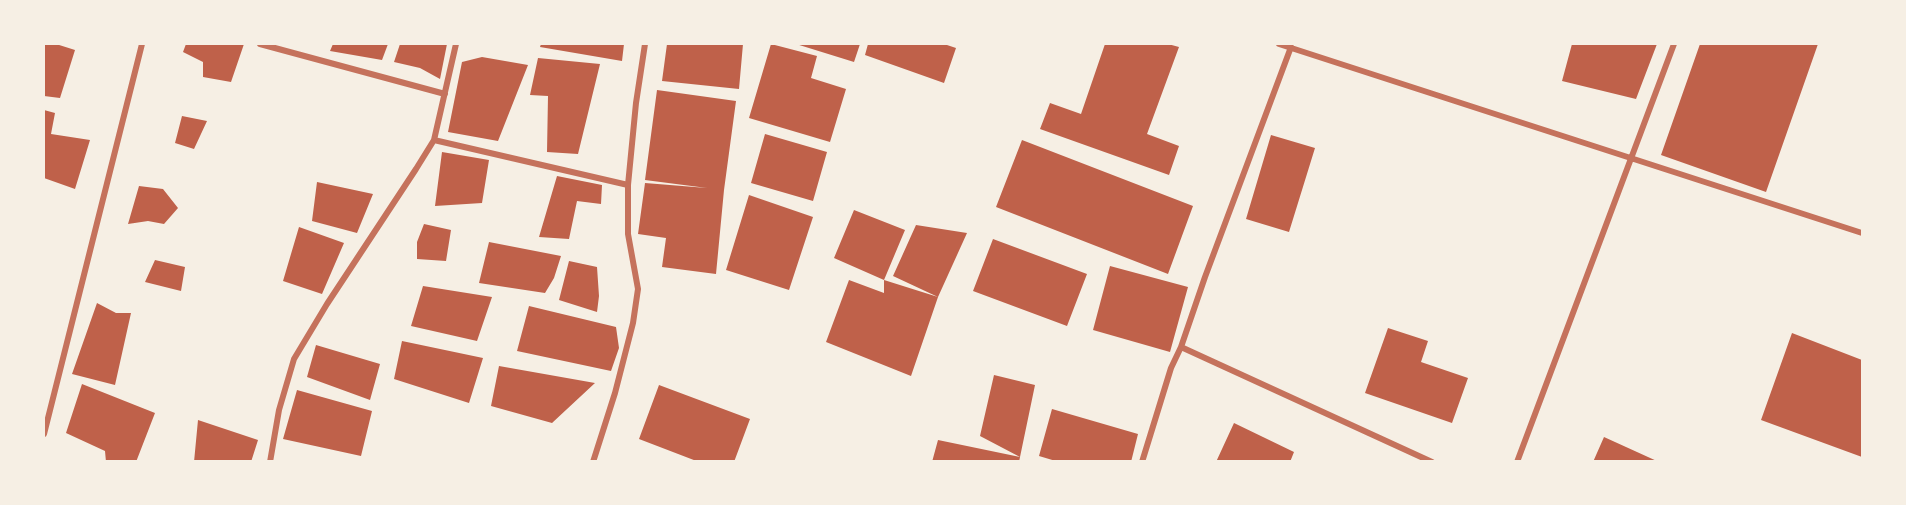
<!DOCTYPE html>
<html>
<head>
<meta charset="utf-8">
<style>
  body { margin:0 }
  #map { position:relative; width:1906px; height:505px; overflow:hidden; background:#f6efe4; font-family:"IBM Plex Sans",sans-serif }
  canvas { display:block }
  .frame { position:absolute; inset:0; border:45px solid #f6efe4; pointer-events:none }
</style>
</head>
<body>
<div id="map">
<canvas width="1906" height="505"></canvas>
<div class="frame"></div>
</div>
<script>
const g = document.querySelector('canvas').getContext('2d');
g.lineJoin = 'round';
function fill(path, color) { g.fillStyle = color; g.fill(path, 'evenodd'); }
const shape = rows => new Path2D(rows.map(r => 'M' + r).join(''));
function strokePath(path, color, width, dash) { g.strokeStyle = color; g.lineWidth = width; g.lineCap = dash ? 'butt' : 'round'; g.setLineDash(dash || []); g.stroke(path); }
const building = shape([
  [44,44,56,44,75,50,60,98,44,96],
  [186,44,244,44,231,82,203,77,203,62,183,52],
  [333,44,388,44,382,60,330,51],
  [400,44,447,44,440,79,420,68,394,62],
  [541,44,624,44,622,61,540,47],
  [667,44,743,44,739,89,662,81],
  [771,44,817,56,811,78,846,89,830,142,749,118],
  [796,44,860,44,854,62],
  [868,44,944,44,956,48,944,83,865,55],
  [1105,44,1168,44,1179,47,1147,134,1179,146,1169,175,1040,129,1050,103,1081,114],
  [1572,44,1657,44,1636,99,1562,81],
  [1700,44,1818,44,1766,192,1661,155],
  [482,57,528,65,498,141,448,132,462,62],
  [538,58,600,64,578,154,547,152,548,96,530,95],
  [657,90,736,101,724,190,716,274,662,267,666,238,638,234,645,183,707,188,645,180],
  [44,110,55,113,51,134,90,140,75,189,44,178],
  [182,116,207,121,194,149,175,143],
  [765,134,827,152,813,201,751,183],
  [1271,135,1315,148,1289,232,1246,219],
  [1022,140,1193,206,1168,274,996,207],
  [442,152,489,160,482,203,435,206],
  [557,176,602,185,601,204,577,201,569,239,539,237],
  [317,182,373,194,357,233,312,221],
  [139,186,163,189,178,208,164,224,148,221,128,224],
  [749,195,813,217,789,290,726,270],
  [854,210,905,230,884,280,834,258],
  [424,224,451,230,446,261,417,259,417,242],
  [916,225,967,233,938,297,893,276],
  [299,227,344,243,322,294,283,281],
  [993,239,1087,274,1067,326,973,291],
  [489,242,561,256,554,278,545,293,479,283],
  [155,260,185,267,181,291,145,282],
  [569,261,597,267,599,296,597,312,559,300],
  [1110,266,1188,287,1170,352,1093,330],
  [849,280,884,293,884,280,938,297,911,376,826,342],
  [423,286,492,297,477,341,411,326],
  [97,303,116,313,131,313,115,385,72,374],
  [529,306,616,327,619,348,611,371,517,351],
  [1388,328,1428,341,1421,362,1468,378,1452,423,1365,393],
  [1792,333,1862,360,1862,457,1761,420],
  [402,341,483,358,469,403,394,379],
  [316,345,380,364,370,400,307,377],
  [499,366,595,383,552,423,491,406],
  [994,375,1035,385,1020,457,980,436],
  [82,384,155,413,136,462,106,462,105,451,66,433],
  [659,385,750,419,734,462,699,462,639,439],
  [297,390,372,411,361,456,283,439],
  [1052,409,1138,434,1131,462,1059,462,1039,456],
  [198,420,258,440,251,462,194,462],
  [1234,423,1294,452,1290,462,1216,462],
  [1604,437,1659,462,1593,462],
  [938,440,1020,457,1019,462,932,462]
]);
const minor = shape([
  [260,44,445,94],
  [1279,44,1862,233],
  [434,140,628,185],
  [1181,347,1205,277,1291,47],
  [44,434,142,44],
  [270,462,279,410,294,359,327,304,416,169,434,140,456,44],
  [593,462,615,393,633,323,638,289,628,234,628,185,636,103,645,44],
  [1142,462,1171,368,1181,347,1432,462],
  [1517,462,1674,44]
]);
fill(building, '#bf614a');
strokePath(minor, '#c5725c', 6);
</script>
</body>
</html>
